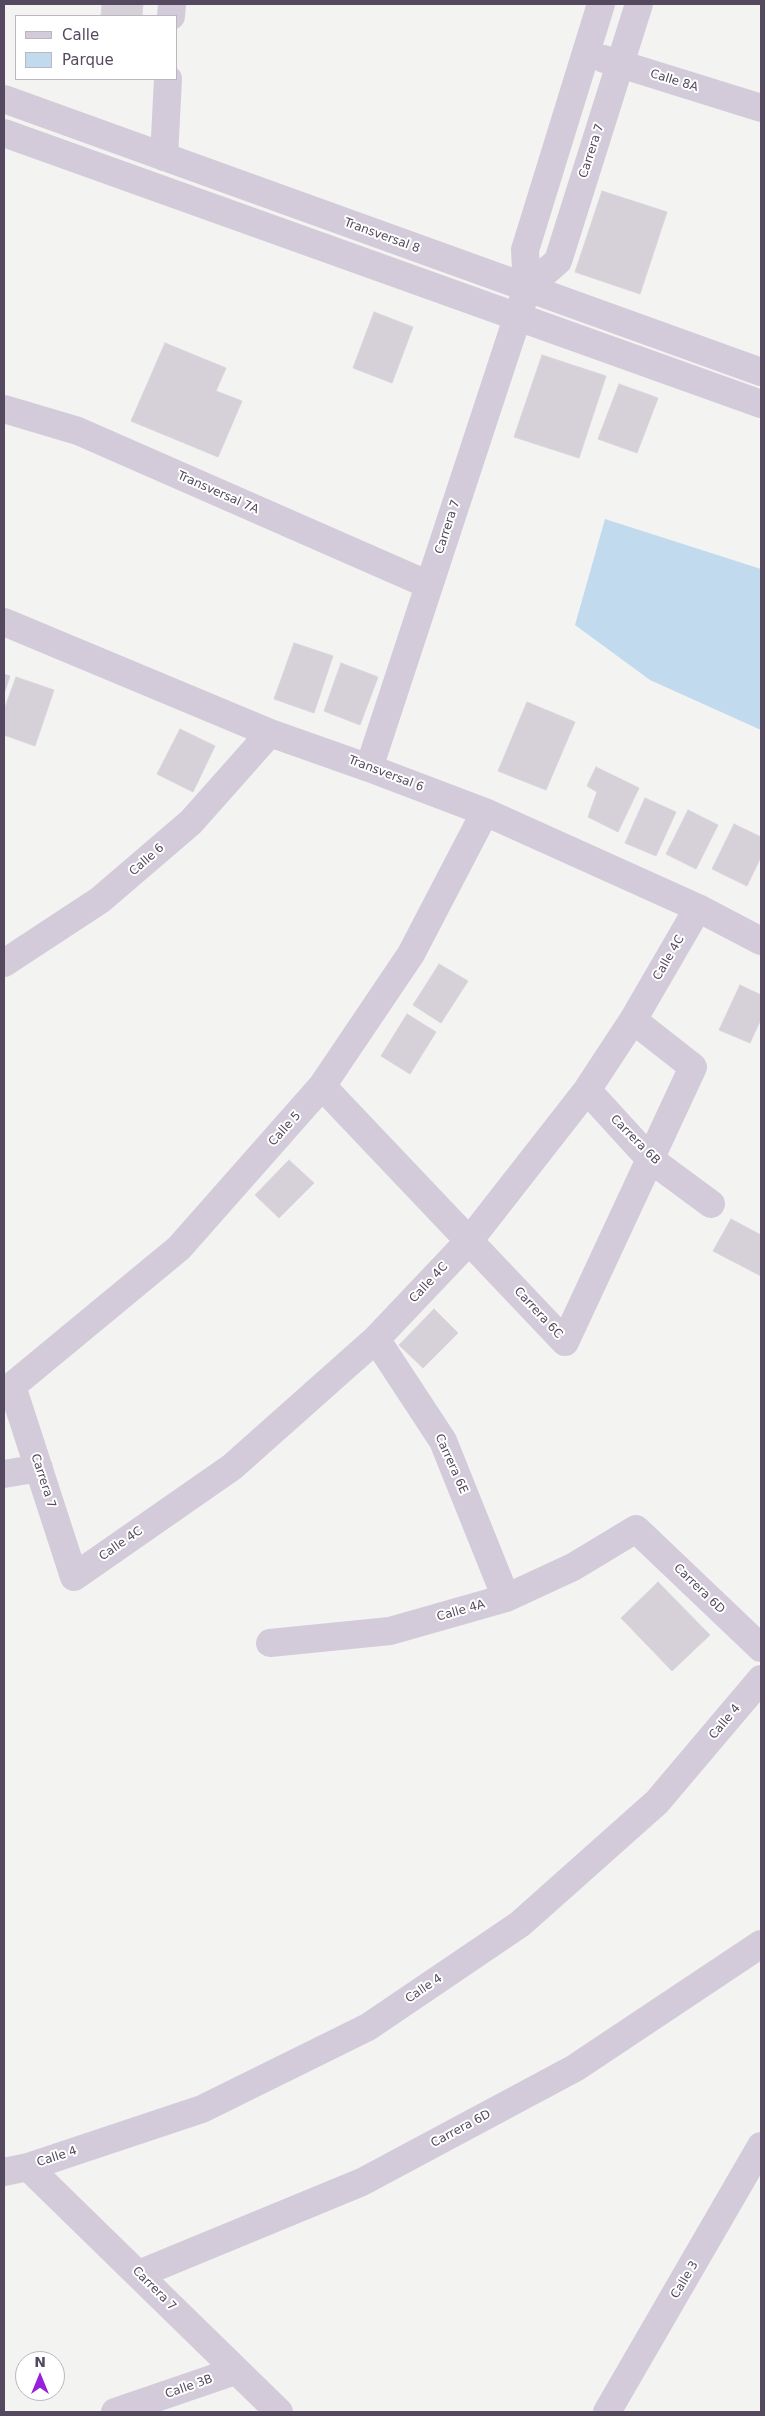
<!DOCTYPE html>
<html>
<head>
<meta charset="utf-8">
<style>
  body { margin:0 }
  #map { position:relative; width:765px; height:2416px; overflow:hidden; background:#f3f3f1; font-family:"DejaVu Sans",sans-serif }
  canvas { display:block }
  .frame { position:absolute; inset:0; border:5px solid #54495e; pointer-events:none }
  .legend { position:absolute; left:15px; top:15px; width:162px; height:65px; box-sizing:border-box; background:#fff; border:1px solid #bbb6bf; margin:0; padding:6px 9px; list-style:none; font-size:15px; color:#54495e }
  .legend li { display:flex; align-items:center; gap:10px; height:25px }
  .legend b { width:25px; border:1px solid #bbb6bf }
  .north { position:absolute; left:15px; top:2351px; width:50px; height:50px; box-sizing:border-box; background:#fff; border:1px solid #bbb6bf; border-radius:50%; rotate:0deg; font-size:14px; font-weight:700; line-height:20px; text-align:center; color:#54495e }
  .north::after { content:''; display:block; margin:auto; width:18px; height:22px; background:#9521dd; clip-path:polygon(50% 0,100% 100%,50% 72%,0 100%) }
</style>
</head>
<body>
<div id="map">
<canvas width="765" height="2416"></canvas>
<div class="frame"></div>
<ul class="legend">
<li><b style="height:6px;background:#d3cbda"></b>Calle</li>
<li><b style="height:14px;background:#c2daee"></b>Parque</li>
</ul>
<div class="north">N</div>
</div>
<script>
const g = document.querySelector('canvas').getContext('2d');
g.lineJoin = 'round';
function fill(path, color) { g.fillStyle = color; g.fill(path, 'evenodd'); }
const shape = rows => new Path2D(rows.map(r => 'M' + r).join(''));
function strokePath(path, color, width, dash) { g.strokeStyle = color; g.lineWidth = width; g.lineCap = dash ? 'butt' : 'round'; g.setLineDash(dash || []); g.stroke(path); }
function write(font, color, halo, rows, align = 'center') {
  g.font = font + ' "DejaVu Sans",sans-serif'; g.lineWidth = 4; g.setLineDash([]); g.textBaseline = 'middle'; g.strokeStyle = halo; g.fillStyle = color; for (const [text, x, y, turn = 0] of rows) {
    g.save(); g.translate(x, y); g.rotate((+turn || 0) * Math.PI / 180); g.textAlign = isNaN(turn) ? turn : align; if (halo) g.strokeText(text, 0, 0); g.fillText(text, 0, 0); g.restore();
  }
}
const green = shape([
  [605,519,761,569,761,730,650,680,575,625]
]);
const building = shape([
  [102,4,143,4,142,16,101,16,102,4],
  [602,191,667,212,640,294,575,272,602,191],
  [374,312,413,327,392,383,353,368,374,312],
  [165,343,226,368,216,391,242,401,218,457,131,421,165,343],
  [542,355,606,376,579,458,514,437,542,355],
  [619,384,658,398,637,453,598,439,619,384],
  [294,643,333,656,314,713,274,699,294,643],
  [341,663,378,677,360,725,324,711,341,663],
  [4,674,10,676,4,694,4,674],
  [16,677,54,690,35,746,4,735,4,710,16,677],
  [527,702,575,722,546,790,498,771,527,702],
  [180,729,215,746,193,792,157,774,180,729],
  [596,767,639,788,618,832,588,817,597,792,587,786,596,767],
  [645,798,676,812,656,856,625,843,645,798],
  [688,810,718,825,696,869,666,854,688,810],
  [734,824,761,837,761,857,747,886,712,869,734,824],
  [439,964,468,981,441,1023,413,1005,439,964],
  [740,985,761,995,761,1019,750,1043,719,1030,740,985],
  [407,1014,436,1032,410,1074,381,1056,407,1014],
  [289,1160,314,1183,279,1218,255,1195,289,1160],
  [731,1219,761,1235,761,1276,713,1251,731,1219],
  [434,1309,458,1333,423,1368,399,1345,434,1309],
  [658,1582,710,1635,672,1671,621,1618,658,1582]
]);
const minor = shape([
  [171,16,172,4],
  [604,59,761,108],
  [4,99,761,372],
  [4,133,761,404],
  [164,157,168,79],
  [527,288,558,261,639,4],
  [4,409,78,431,429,585],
  [4,622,270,733,369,768,485,812,698,908,761,941],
  [369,768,527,288,525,250,601,4],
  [485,812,411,954,322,1086,179,1248,12,1386,74,1577,232,1467,376,1339,469,1241,587,1090,633,1020,698,908],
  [4,963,100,900,191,822,270,733],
  [322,1086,565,1342,693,1067,633,1020],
  [587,1090,650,1159,711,1204],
  [376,1339,443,1441,506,1598],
  [4,1474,39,1468],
  [270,1643,390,1631,506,1598,573,1567,636,1529,761,1648],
  [28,2167,279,2412],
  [4,2172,28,2167,202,2109,368,2027,520,1924,657,1802,761,1679],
  [139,2274,362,2182,575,2068,761,1944],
  [115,2412,235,2371],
  [607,2412,761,2146]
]);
const streetNames = [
  ["Calle 8A",674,81,17],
  ["Carrera 7",592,151,-72],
  ["Transversal 8",382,236,20],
  ["Transversal 7A",218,493,24],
  ["Carrera 7",448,527,-72],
  ["Transversal 6",386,774,21],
  ["Calle 6",147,860,-41],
  ["Calle 4C",669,958,-60],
  ["Calle 5",285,1129,-48],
  ["Carrera 6B",635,1140,45],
  ["Calle 4C",429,1283,-47],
  ["Carrera 6C",538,1313,47],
  ["Carrera 6E",451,1464,66],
  ["Carrera 7",43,1481,72],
  ["Calle 4C",121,1544,-35],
  ["Carrera 6D",699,1589,44],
  ["Calle 4A",461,1611,-16],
  ["Calle 4",725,1722,-50],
  ["Calle 4",424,1989,-34],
  ["Carrera 6D",461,2129,-28],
  ["Calle 4",57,2157,-18],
  ["Calle 3",685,2280,-59],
  ["Carrera 7",154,2289,45],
  ["Calle 3B",189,2387,-19]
];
fill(green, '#c2daee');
fill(building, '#d6d0d8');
strokePath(building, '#dad5dc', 1);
strokePath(minor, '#d3cbda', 28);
write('12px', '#54495e', '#fff', streetNames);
</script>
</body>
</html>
